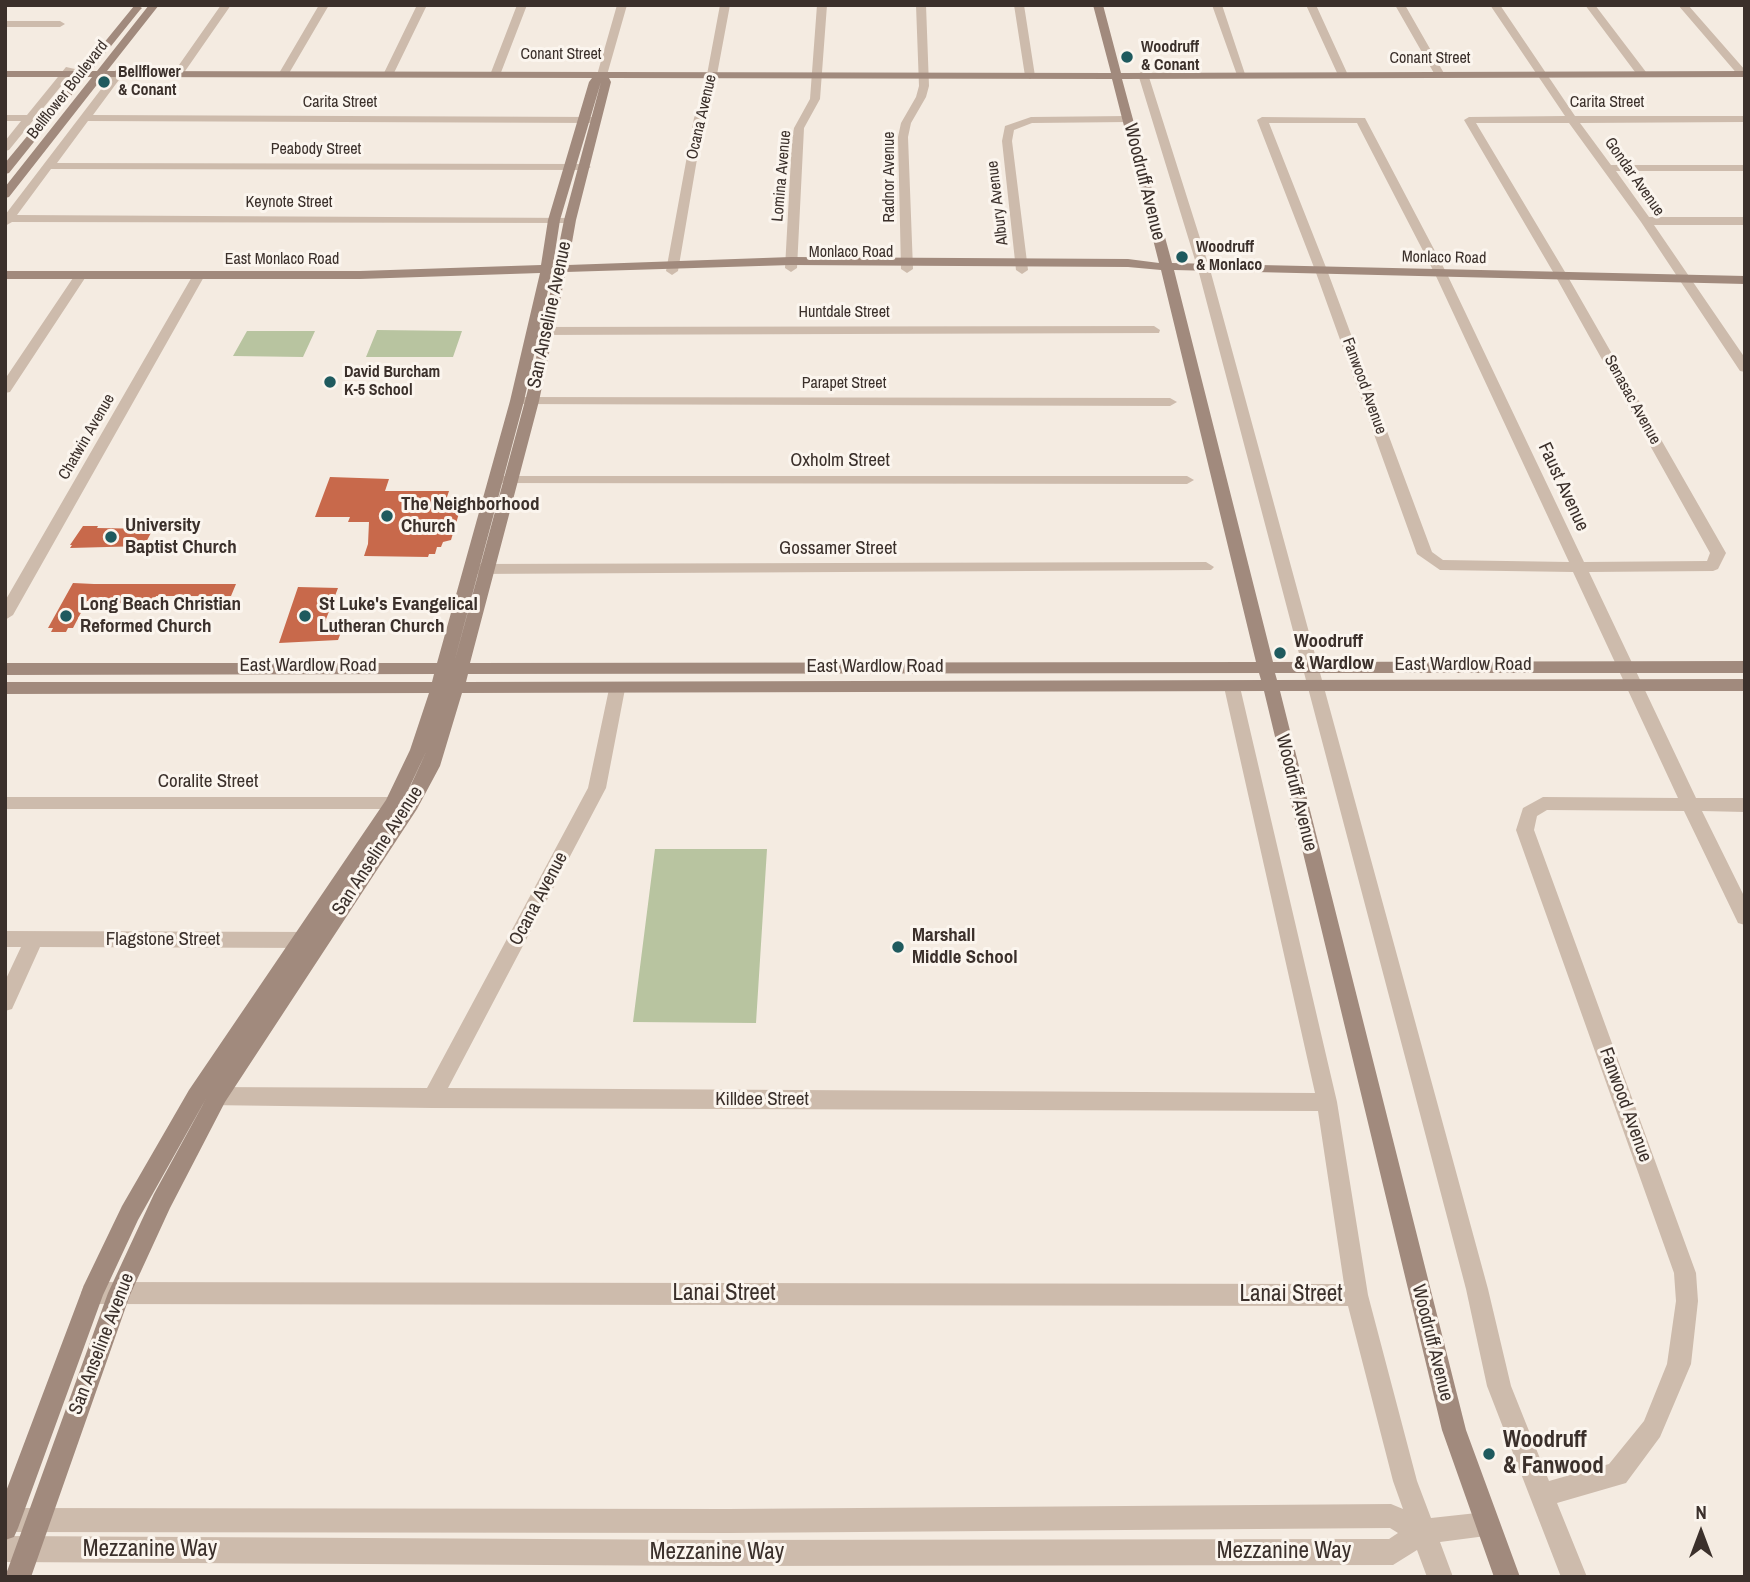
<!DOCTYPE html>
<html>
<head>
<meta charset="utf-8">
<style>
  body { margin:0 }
  #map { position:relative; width:1750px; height:1582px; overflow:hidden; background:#f4ebe1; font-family:"Archivo Narrow",sans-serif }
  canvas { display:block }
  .frame { position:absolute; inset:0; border:7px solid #3b302b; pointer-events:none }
  .north { position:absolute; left:1666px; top:1498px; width:70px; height:70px; -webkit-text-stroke:5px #fbf5ee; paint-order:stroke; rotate:0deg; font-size:19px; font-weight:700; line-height:28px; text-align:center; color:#3b302b }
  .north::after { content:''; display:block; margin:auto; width:24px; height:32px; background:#3b302b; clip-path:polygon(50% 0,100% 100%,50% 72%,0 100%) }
</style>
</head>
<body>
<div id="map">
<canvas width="1750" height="1582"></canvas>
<div class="frame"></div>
<div class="north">N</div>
</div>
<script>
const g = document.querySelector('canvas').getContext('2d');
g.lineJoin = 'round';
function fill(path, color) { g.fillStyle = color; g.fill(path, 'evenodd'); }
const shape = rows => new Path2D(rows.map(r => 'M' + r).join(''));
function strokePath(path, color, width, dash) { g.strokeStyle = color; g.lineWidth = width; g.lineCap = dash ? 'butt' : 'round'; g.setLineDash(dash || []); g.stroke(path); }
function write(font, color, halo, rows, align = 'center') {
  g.font = font + ' "Archivo Narrow",sans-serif'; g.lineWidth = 6; g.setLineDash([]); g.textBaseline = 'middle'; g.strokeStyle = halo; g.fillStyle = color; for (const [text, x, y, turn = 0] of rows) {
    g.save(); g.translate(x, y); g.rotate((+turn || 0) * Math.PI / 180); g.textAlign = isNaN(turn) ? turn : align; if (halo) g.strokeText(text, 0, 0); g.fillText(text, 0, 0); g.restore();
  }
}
const green = shape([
  [377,330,462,331,453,357,366,357],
  [247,331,315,331,303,357,233,356],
  [655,849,767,849,756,1023,633,1022]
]);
const building = shape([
  [330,477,389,479,385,491,449,491,446,500,450,503,448,510,460,510,451,540,443,542,441,547,437,547,435,554,429,554,428,557,364,556,368,544,369,522,348,522,350,517,315,517],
  [83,526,98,526,97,528,153,529,144,546,70,548,72,545,70,545],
  [73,583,94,584,236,584,231,596,156,596,154,601,134,601,133,604,87,601,73,628,68,628,66,632,51,632,53,628,48,628],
  [298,587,338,588,323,627,343,627,338,640,279,643]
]);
const street = shape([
  [221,5,231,5,181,77,173,77,172,75,221,5],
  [319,5,329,5,288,75,279,77,278,75,319,5],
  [417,5,427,5,393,75,384,77,383,75,417,5],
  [517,5,527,5,500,75,491,77,490,75,517,5],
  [617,5,627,5,607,75,602,78,597,75,617,5],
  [720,5,730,5,713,96,704,118,678,271,672,275,666,271,694,118,703,96,720,5],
  [817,5,827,5,820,99,804,128,797,268,791,272,785,268,792,140,794,128,810,99,817,5],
  [916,5,926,5,929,86,926,97,911,123,908,137,913,269,907,273,901,269,898,137,901,123,916,97,919,86,916,5],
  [1014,5,1024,5,1035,76,1030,79,1025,76,1014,5],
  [1212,5,1222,5,1246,77,1237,75,1212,5],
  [1306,5,1316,5,1348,75,1347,77,1338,75,1306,5],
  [1395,5,1405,5,1445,75,1444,77,1435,75,1395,5],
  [1490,5,1500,5,1575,116,1745,116,1745,122,1580,123,1611,165,1745,165,1745,171,1616,171,1649,217,1745,217,1745,225,1654,225,1745,358,1745,372,1740,371,1641,222,1569,123,1476,123,1568,277,1726,553,1718,569,1713,571,1589,572,1696,798,1745,798,1745,812,1702,811,1745,898,1745,925,1738,923,1684,811,1547,810,1537,816,1534,830,1696,1273,1698,1301,1691,1364,1660,1437,1626,1483,1557,1503,1587,1577,1561,1577,1487,1386,1466,1289,1199,273,1138,74,1143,71,1148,74,1211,273,1488,1289,1511,1386,1549,1481,1609,1464,1644,1421,1667,1364,1676,1301,1674,1273,1516,830,1523,808,1543,797,1678,798,1573,572,1440,570,1417,554,1315,270,1257,120,1262,117,1365,118,1447,274,1584,562,1707,561,1710,553,1556,277,1464,120,1469,117,1565,116,1490,5],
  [1269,123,1357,123,1435,274,1569,562,1443,560,1432,552,1327,270,1269,123],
  [1585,5,1595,5,1646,72,1646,76,1638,76,1585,5],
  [1678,5,1688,5,1745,70,1745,77,1739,76,1678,5],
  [5,21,60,21,65,24,60,27,5,27,5,21],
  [122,66,127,69,93,115,596,117,601,120,596,123,88,121,57,163,585,164,591,167,585,170,51,169,17,215,574,218,574,222,570,223,12,222,5,226,5,215,118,67,122,66],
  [66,67,75,69,9,150,5,151,5,141,21,121,5,121,5,115,27,115,66,67],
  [1031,117,1128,116,1133,119,1128,122,1032,123,1014,130,1012,141,1028,270,1022,274,1016,270,1002,141,1005,126,1031,117],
  [81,271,87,275,10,392,5,393,5,379,77,272,81,271],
  [199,271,205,275,13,615,5,620,5,601,193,275,199,271],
  [1154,326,1160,330,1159,333,535,335,529,331,535,327,1154,326],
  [517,397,1170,398,1177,402,1170,406,512,404,510,401,517,397],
  [497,476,1187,476,1194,480,1187,484,492,483,490,480,497,476],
  [1206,562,1214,567,1211,570,474,574,466,569,474,564,1206,562],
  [1232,681,1240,687,1337,1102,1368,1295,1417,1481,1431,1518,1486,1512,1495,1515,1498,1524,1495,1533,1486,1536,1440,1542,1453,1577,1427,1577,1417,1550,1393,1565,726,1566,5,1562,5,1536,726,1540,1389,1539,1398,1533,1390,1528,728,1533,5,1532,5,1508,728,1509,1391,1504,1403,1509,1393,1481,1348,1306,92,1304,84,1301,81,1293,84,1285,92,1282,1344,1284,1318,1111,432,1108,207,1105,200,1102,197,1096,200,1090,207,1087,427,1088,588,788,609,689,617,683,625,689,606,788,448,1088,1315,1093,1224,687,1232,681],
  [5,797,408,797,414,798,417,803,414,808,408,809,5,809,5,797],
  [5,931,313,932,320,935,323,940,320,945,313,948,40,947,12,1009,5,1011,5,981,21,947,5,947,5,931]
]);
const secondary = shape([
  [137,5,142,8,140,10,91,71,97,71,149,5,159,5,107,71,1111,73,1093,5,1103,5,1121,73,1745,71,1745,77,1122,79,1172,263,1745,276,1745,284,1174,270,1273,662,1745,661,1745,673,1275,673,1277,680,1745,679,1745,691,1280,691,1466,1430,1520,1577,1494,1577,1442,1430,1264,691,462,693,440,766,417,809,225,1102,170,1208,130,1295,31,1577,5,1577,108,1293,154,1194,207,1097,138,1220,103,1295,18,1528,14,1537,5,1540,5,1494,84,1285,122,1206,189,1090,386,800,410,750,429,693,5,694,5,682,432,682,434,674,5,675,5,663,437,663,510,401,540,273,360,279,5,279,5,271,360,271,541,265,548,220,589,82,592,78,103,77,9,197,5,198,5,187,92,77,86,77,9,173,5,174,5,163,76,77,5,77,5,71,81,71,134,6,137,5],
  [609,78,1112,79,1159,263,1128,259,791,257,568,265,576,220,611,82,609,78],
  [601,82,564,220,555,265,553,265,560,220,601,82],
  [791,265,1128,267,1161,270,1256,662,470,663,539,401,566,272,791,265],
  [552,272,554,272,543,331,525,401,454,663,524,401,552,272],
  [1259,673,1261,680,466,682,468,674,1259,673],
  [427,750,404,800,387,826,402,803,427,750]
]);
const markers = [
  [1127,57,7,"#1f5a5e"],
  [104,82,7,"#1f5a5e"],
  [1182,257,7,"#1f5a5e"],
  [330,382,7,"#1f5a5e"],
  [387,516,7,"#1f5a5e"],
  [111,537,7,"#1f5a5e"],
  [66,616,7,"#1f5a5e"],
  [305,616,7,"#1f5a5e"],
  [1280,653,7,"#1f5a5e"],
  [898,947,7,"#1f5a5e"],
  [1489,1454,7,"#1f5a5e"]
];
const farPoinames = [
  ["Woodruff",1141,48],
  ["& Conant",1141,66],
  ["Bellflower",118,73],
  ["& Conant",118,91],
  ["Woodruff",1196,248],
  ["& Monlaco",1196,266],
  ["David Burcham",344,373],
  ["K-5 School",344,391]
];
const farStreetnames = [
  ["Conant Street",561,55],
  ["Conant Street",1430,59],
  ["Bellflower Boulevard",68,90,-52],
  ["Carita Street",340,103],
  ["Carita Street",1607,103],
  ["Ocana Avenue",702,117,-77],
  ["Peabody Street",316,150],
  ["Lomina Avenue",782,176,-85],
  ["Radnor Avenue",890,177,-90],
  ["Gondar Avenue",1634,177,55],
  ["Keynote Street",289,203],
  ["Albury Avenue",998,203,-97],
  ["Monlaco Road",851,253],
  ["Monlaco Road",1444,258,1],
  ["East Monlaco Road",282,260],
  ["Huntdale Street",844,313],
  ["Parapet Street",844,384],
  ["Fanwood Avenue",1364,386,70],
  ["Senasac Avenue",1632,400,61],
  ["Chatwin Avenue",87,437,-60]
];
const streetNames = [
  ["Woodruff Avenue",1144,182,76],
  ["San Anseline Avenue",550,315,-78],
  ["Oxholm Street",840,461],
  ["Faust Avenue",1563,487,65],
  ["Gossamer Street",838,549],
  ["East Wardlow Road",1463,665],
  ["East Wardlow Road",308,666],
  ["East Wardlow Road",875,667],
  ["Coralite Street",208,782],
  ["Woodruff Avenue",1296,793,76],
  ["San Anseline Avenue",378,851,-57],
  ["Ocana Avenue",539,899,-62],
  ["Flagstone Street",163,940],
  ["Killdee Street",762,1100],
  ["Fanwood Avenue",1625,1105,70],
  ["Woodruff Avenue",1432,1343,76],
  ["San Anseline Avenue",102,1344,-69]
];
const poiNames = [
  ["The Neighborhood",401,505],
  ["Church",401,527],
  ["University",125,526],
  ["Baptist Church",125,548],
  ["Long Beach Christian",80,605],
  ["Reformed Church",80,627],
  ["St Luke's Evangelical",319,605],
  ["Lutheran Church",319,627],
  ["Woodruff",1294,642],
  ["& Wardlow",1294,664],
  ["Marshall",912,936],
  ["Middle School",912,958]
];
const nearStreetnames = [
  ["Lanai Street",724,1294],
  ["Lanai Street",1291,1295],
  ["Mezzanine Way",150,1550],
  ["Mezzanine Way",1284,1552],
  ["Mezzanine Way",717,1553]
];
const nearPoinames = [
  ["Woodruff",1503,1441],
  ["& Fanwood",1503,1467]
];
fill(green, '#b8c4a0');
fill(building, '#c8694b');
fill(street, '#cdbbac');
fill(secondary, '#a18a7d');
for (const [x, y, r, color] of markers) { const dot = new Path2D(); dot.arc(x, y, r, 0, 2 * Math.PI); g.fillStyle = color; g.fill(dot); strokePath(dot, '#fbf5ee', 2.5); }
write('bold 16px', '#3b302b', '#fbf5ee', farPoinames, 'left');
write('16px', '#3b302b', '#fbf5ee', farStreetnames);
write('19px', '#3b302b', '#fbf5ee', streetNames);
write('bold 19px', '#3b302b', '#fbf5ee', poiNames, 'left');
write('23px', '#3b302b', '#fbf5ee', nearStreetnames);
write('bold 23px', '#3b302b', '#fbf5ee', nearPoinames, 'left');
</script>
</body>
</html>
